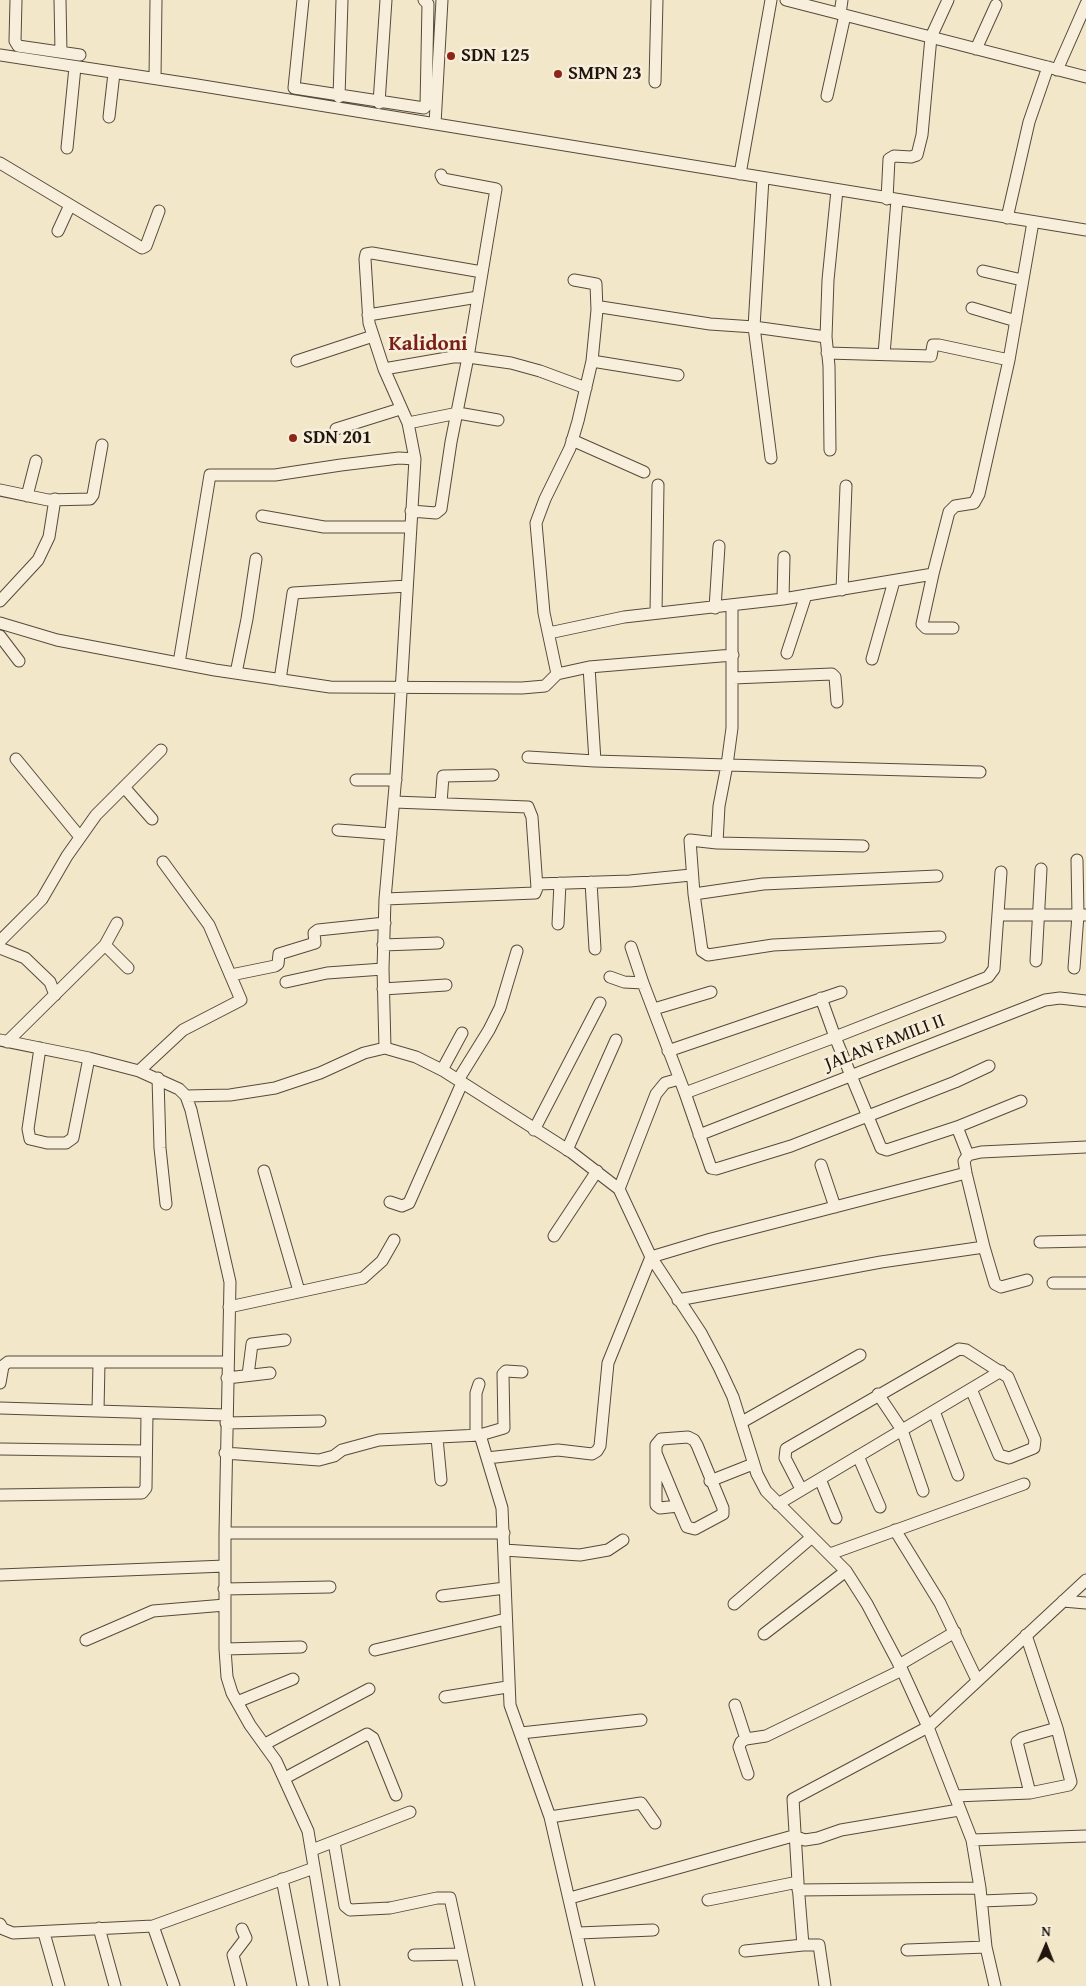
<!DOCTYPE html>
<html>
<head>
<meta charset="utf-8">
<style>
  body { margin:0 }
  #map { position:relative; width:1086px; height:1986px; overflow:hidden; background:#f3e7c9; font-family:"Gentium Book Plus",serif }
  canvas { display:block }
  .north { position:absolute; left:1021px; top:1921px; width:50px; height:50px; -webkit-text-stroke:4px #f7efdc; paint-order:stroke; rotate:1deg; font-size:14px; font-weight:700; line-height:20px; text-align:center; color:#21160d }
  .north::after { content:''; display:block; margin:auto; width:18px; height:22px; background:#21160d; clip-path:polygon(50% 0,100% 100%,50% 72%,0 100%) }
</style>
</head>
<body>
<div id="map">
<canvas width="1086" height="1986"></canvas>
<div class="north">N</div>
</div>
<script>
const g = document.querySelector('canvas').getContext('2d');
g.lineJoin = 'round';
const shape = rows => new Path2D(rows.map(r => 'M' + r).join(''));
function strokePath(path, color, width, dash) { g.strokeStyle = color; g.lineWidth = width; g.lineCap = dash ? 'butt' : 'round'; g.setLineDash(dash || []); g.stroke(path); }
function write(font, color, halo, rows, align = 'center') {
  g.font = font + ' "Gentium Book Plus",serif'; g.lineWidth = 5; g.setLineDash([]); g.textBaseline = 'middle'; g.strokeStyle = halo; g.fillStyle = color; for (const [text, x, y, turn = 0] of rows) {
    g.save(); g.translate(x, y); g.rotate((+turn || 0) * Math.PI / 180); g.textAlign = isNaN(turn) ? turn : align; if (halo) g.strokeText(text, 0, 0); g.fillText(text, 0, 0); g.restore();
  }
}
const minor = shape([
  [16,0,15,41,18,46,80,55],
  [60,0,61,52],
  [303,0,294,88,424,108,426,106,428,4,424,0],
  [786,0,1086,77],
  [840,14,842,0],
  [976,49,996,5],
  [0,55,197,85,1086,230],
  [1057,70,1086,4],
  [155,78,156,0],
  [655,82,657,0],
  [827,96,845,15],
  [339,97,342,0],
  [379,103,386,0],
  [109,117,114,73],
  [435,124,442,0],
  [67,148,75,67],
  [0,163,142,248,146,246,159,211],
  [740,174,771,0],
  [887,199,889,159,894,156,911,157,917,155,922,135,931,37,948,0],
  [1007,218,1029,122,1048,67],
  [58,231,70,205],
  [983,271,1022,280],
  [574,280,596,284,597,310],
  [972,308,1016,321],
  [368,315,478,297],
  [826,337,828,280,837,190],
  [827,353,931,356,933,345,939,345,1009,360],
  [884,354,897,200],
  [297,361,373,336],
  [592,361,678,375],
  [384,369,453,357,468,357,496,189,443,179,441,175],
  [408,423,458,413,498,420],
  [336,429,400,409],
  [572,440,644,472],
  [771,458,754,327,826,337,829,366,830,450],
  [0,490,48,500,90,499,93,495,102,445],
  [27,496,36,461],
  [411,511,436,513,441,509,451,442,468,357,511,363,540,371,586,388],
  [262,516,324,527,410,527],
  [933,574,922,624,926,628,953,628],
  [842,590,846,486],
  [783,599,784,557],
  [0,601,38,560,49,537,55,499],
  [732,606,732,728,727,765,980,772],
  [715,608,719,546],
  [656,613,658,485],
  [0,623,57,640,215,670,330,687,522,688,545,686,557,674,544,613,536,523,545,499,570,448,578,421,592,361,597,310,601,307,710,324,754,327,763,178],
  [549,633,624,617,783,599,933,574,949,512,955,506,974,503,979,494,1009,360,1033,222],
  [0,636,19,661],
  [787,653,806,595],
  [872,659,894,581],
  [179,663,210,475,275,475,341,465,399,458,415,459],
  [236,673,247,619,256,559],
  [557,674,589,667,733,655],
  [733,678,832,674,835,677,837,702],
  [280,680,293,593,407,586],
  [528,757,595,761,589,667],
  [16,759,80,837],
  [595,761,727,765,719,806,717,843],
  [356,780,396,780],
  [124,787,152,819],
  [441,803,443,776,493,775],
  [338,830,391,834],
  [863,846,717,843,690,840,694,894,763,884,937,876],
  [591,882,595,949],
  [537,884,630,881,691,875],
  [694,894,702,951,708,955,773,945,940,937],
  [385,899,535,893,537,888,532,817,528,807,394,802],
  [998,915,1086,915],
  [558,924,560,883],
  [0,941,42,899,67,856,96,815,161,750],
  [105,945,128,968],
  [383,945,438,943],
  [631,947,643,983,685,1093,835,1037,988,977,994,969,1001,872],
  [0,948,25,958,50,982,55,995],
  [1036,961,1041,869],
  [1074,968,1078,915,1077,860],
  [231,975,275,966,278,964,279,954,315,943,314,933,318,930,385,923],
  [610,977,624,982,643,983],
  [286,982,327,973,383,969],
  [383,989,446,985],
  [821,998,835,1037,881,1148,887,1150,957,1127,1021,1101],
  [654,1009,711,992],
  [0,1040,89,1058,139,1071,179,1089,186,1096,191,1110,230,1282,225,1533,225,1649,227,1677,232,1693,250,1725,276,1761,308,1831,334,1986],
  [7,1042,105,945,117,923],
  [40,1048,28,1129,30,1139,47,1143,66,1143,73,1138,89,1058],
  [385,1048,383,969,385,899,396,775,415,459,408,423,384,369,369,323,365,259,366,254,372,253,482,272],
  [668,1051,841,992],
  [442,1070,462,1033],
  [139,1071,183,1030,241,1000,209,925,163,862],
  [158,1078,160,1148,166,1204],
  [458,1080,489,1030,500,1008,517,951],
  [685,1093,711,1168,716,1169,791,1146,955,1082,989,1066],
  [186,1096,230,1095,275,1088,320,1073,364,1053,385,1048,416,1057,444,1071,571,1152,619,1189,651,1257,701,1333,719,1367,733,1397,757,1474,766,1491,846,1571,867,1604,902,1670,928,1727,972,1840,980,1888,986,1947,995,1986],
  [957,1127,968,1155],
  [534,1130,600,1003],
  [699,1135,1045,1000,1060,998,1086,1001],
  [567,1150,616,1040],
  [821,1165,835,1207],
  [264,1171,299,1291],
  [619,1189,656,1094,665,1083,679,1079],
  [390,1202,402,1206,409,1203,462,1083],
  [554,1236,597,1171],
  [1040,1242,1086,1241],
  [984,1247,995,1284,1001,1287,1027,1280],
  [1053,1283,1086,1283],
  [678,1300,881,1262,984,1247,966,1173,964,1161,968,1155,981,1152,1086,1147],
  [229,1307,363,1278,382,1261,394,1240],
  [248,1375,252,1344,285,1340],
  [227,1378,270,1373],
  [0,1383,3,1366,8,1362,228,1362],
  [878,1394,902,1430,923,1491],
  [0,1408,226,1415],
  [98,1411,99,1363],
  [934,1411,958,1475],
  [742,1422,860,1355],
  [226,1423,320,1421],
  [476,1435,476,1393,479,1384],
  [480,1435,504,1428,503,1374,506,1371,522,1372],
  [437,1438,441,1480],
  [0,1449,146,1451],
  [225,1453,319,1460,334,1456,342,1450,379,1440,480,1435,502,1508,510,1705,550,1817,589,1986],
  [656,1453,678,1506,687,1527,695,1529,723,1514,723,1508,697,1445,694,1440,688,1437,661,1439,656,1445,656,1505,660,1508,678,1506],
  [858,1456,880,1507],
  [487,1458,558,1450,592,1454,597,1451,600,1446,608,1363,651,1257,711,1239,966,1173],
  [820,1479,836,1518],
  [710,1481,753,1464],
  [801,1489,785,1458,786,1449,959,1349,966,1350,1008,1377,1035,1440,1034,1448,1009,1458,999,1455,971,1389],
  [0,1495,142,1493,146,1488,147,1413],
  [778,1504,1001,1371],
  [895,1530,940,1603,977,1680],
  [225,1533,504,1533],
  [504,1550,580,1555,608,1550,623,1540],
  [830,1554,1024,1484],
  [0,1575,225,1566],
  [224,1589,330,1587],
  [442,1596,505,1588],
  [1063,1601,1086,1603],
  [734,1604,812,1537],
  [764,1634,846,1571],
  [86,1640,153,1611,225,1605],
  [225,1649,301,1647],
  [375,1650,506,1619],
  [899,1665,955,1632],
  [445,1697,507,1687],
  [237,1702,293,1679],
  [735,1705,746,1739,766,1736,902,1670],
  [521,1733,641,1720],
  [746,1739,741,1742,739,1747,748,1774],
  [265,1744,369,1689],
  [285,1778,367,1734,373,1738,396,1795],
  [1030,1793,1017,1742,1022,1738,1057,1728],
  [955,1796,1030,1793,1069,1785,1071,1782,1057,1728,1026,1635],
  [550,1817,641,1803,655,1823],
  [972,1840,1086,1836],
  [334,1842,345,1906,350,1910,390,1908,437,1898,450,1898,469,1986],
  [312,1850,410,1812],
  [282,1879,303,1986],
  [798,1890,980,1888],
  [570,1898,793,1836,805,1840,818,1838,841,1830,959,1810],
  [708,1900,798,1882,793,1799,928,1727,1086,1580],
  [982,1901,1031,1899],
  [0,1924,3,1929,13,1933,153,1926,314,1868],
  [153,1926,174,1986],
  [99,1928,115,1986],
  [44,1933,59,1986],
  [578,1933,653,1930],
  [803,1945,819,1945,825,1986],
  [907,1950,986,1947],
  [745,1951,803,1945,798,1884],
  [414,1955,462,1954],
  [241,1986,233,1955,246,1938,242,1929]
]);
const markers = [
  [451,56,5,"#8f2418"],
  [558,74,5,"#8f2418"],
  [293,438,5,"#8f2418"]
];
const poiNames = [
  ["SDN 125",461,56],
  ["SMPN 23",568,74],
  ["SDN 201",303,438]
];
const streetNames = [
  ["JALAN FAMILI II",885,1043,-21]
];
const quarterNames = [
  ["Kalidoni",428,345]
];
strokePath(minor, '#564a3c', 13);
strokePath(minor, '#f7efdc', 11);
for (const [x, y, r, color] of markers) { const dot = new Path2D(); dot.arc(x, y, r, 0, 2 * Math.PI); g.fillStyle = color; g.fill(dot); strokePath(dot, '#f7efdc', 2); }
write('bold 19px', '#21160d', '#f7efdc', poiNames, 'left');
write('19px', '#21160d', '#f7efdc', streetNames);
write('bold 21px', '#7a1f14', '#f7efdc', quarterNames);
</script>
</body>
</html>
